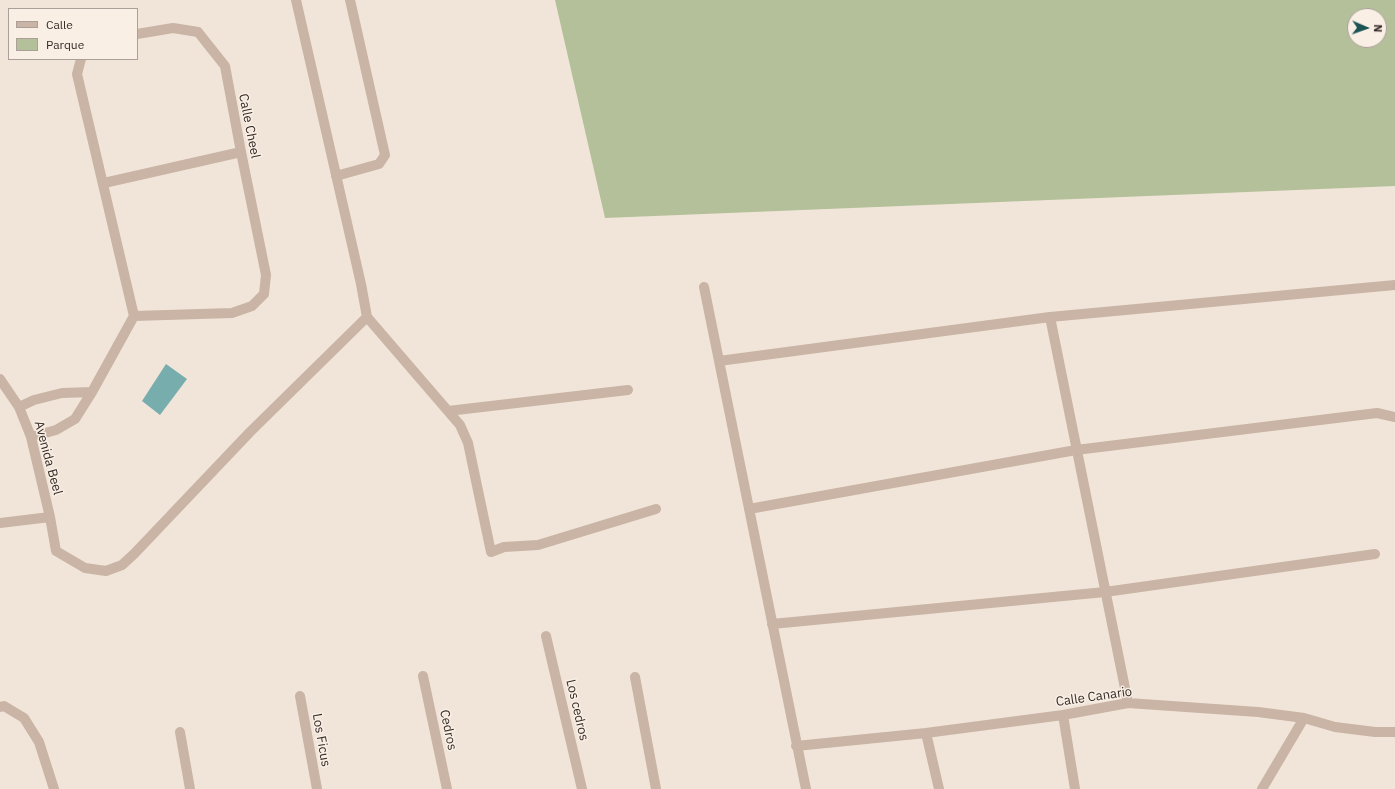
<!DOCTYPE html>
<html>
<head>
<meta charset="utf-8">
<style>
  body { margin:0 }
  #map { position:relative; width:1395px; height:789px; overflow:hidden; background:#f1e5d9; font-family:"IBM Plex Sans",sans-serif }
  canvas { display:block }
  .legend { position:absolute; left:8px; top:8px; width:130px; height:52px; box-sizing:border-box; background:#f9efe5; border:1px solid #aba099; margin:0; padding:5px 7px; list-style:none; font-size:12px; color:#352a26 }
  .legend li { display:flex; align-items:center; gap:8px; height:20px }
  .legend b { width:20px; border:1px solid #aba099 }
  .north { position:absolute; left:1347px; top:8px; width:40px; height:40px; box-sizing:border-box; background:#f9efe5; border:1px solid #aba099; border-radius:50%; rotate:92deg; font-size:11px; font-weight:700; line-height:16px; text-align:center; color:#352a26 }
  .north::after { content:''; display:block; margin:auto; width:14px; height:18px; background:#1c5456; clip-path:polygon(50% 0,100% 100%,50% 72%,0 100%) }
</style>
</head>
<body>
<div id="map">
<canvas width="1395" height="789"></canvas>
<ul class="legend">
<li><b style="height:5px;background:#c9b4a5"></b>Calle</li>
<li><b style="height:11px;background:#b4c099"></b>Parque</li>
</ul>
<div class="north">N</div>
</div>
<script>
const g = document.querySelector('canvas').getContext('2d');
g.lineJoin = 'round';
function fill(path, color) { g.fillStyle = color; g.fill(path, 'evenodd'); }
const shape = rows => new Path2D(rows.map(r => 'M' + r).join(''));
function strokePath(path, color, width, dash) { g.strokeStyle = color; g.lineWidth = width; g.lineCap = dash ? 'butt' : 'round'; g.setLineDash(dash || []); g.stroke(path); }
function write(font, color, halo, rows, align = 'center') {
  g.font = font + ' "IBM Plex Sans",sans-serif'; g.lineWidth = 3; g.setLineDash([]); g.textBaseline = 'middle'; g.strokeStyle = halo; g.fillStyle = color; for (const [text, x, y, turn = 0] of rows) {
    g.save(); g.translate(x, y); g.rotate((+turn || 0) * Math.PI / 180); g.textAlign = isNaN(turn) ? turn : align; if (halo) g.strokeText(text, 0, 0); g.fillText(text, 0, 0); g.restore();
  }
}
const green = shape([
  [555,0,1395,0,1395,186,605,218],
  [1355,16,1379,16,1379,40,1355,40]
]);
const water = shape([
  [166,364,187,379,160,415,142,401]
]);
const minor = shape([
  [296,0,361,284,367,317,460,425,468,443,491,552,504,547,538,545,656,509],
  [81,59,77,74,134,316],
  [336,176,379,164,385,155,350,0],
  [104,183,241,152],
  [704,287,806,789],
  [134,316,232,313,252,306,264,294,266,275,241,152,225,66,198,32,173,28,137,34],
  [1050,317,1128,703],
  [719,361,1050,317,1395,285],
  [0,379,19,407,31,437,50,517,56,551,85,568,106,571,122,565,134,554,250,432,367,317],
  [19,407,34,400,62,393,92,392],
  [448,411,628,390],
  [31,437,56,430,75,419,92,392,134,316],
  [749,509,1076,450,1377,413,1395,417],
  [0,523,50,517],
  [772,624,1105,592,1375,554],
  [546,636,582,789],
  [423,676,447,789],
  [635,677,656,789],
  [300,696,317,789],
  [0,707,4,706,24,718,39,742,54,789],
  [1063,715,1075,789],
  [180,732,190,789],
  [926,733,939,789],
  [796,746,926,733,1063,715,1128,703,1258,712,1304,718,1335,727,1375,732,1395,732],
  [1262,789,1304,718]
]);
const streetNames = [
  ["Calle Cheel",249,126,79],
  ["Avenida Beel",48,458,75],
  ["Calle Canario",1094,697,-8],
  ["Los cedros",577,710,77],
  ["Cedros",448,730,78],
  ["Los Ficus",321,740,80]
];
fill(green, '#b4c099');
fill(water, '#78adae');
strokePath(minor, '#c9b4a5', 10);
write('13px', '#352a26', '#f9efe5', streetNames);
</script>
</body>
</html>
